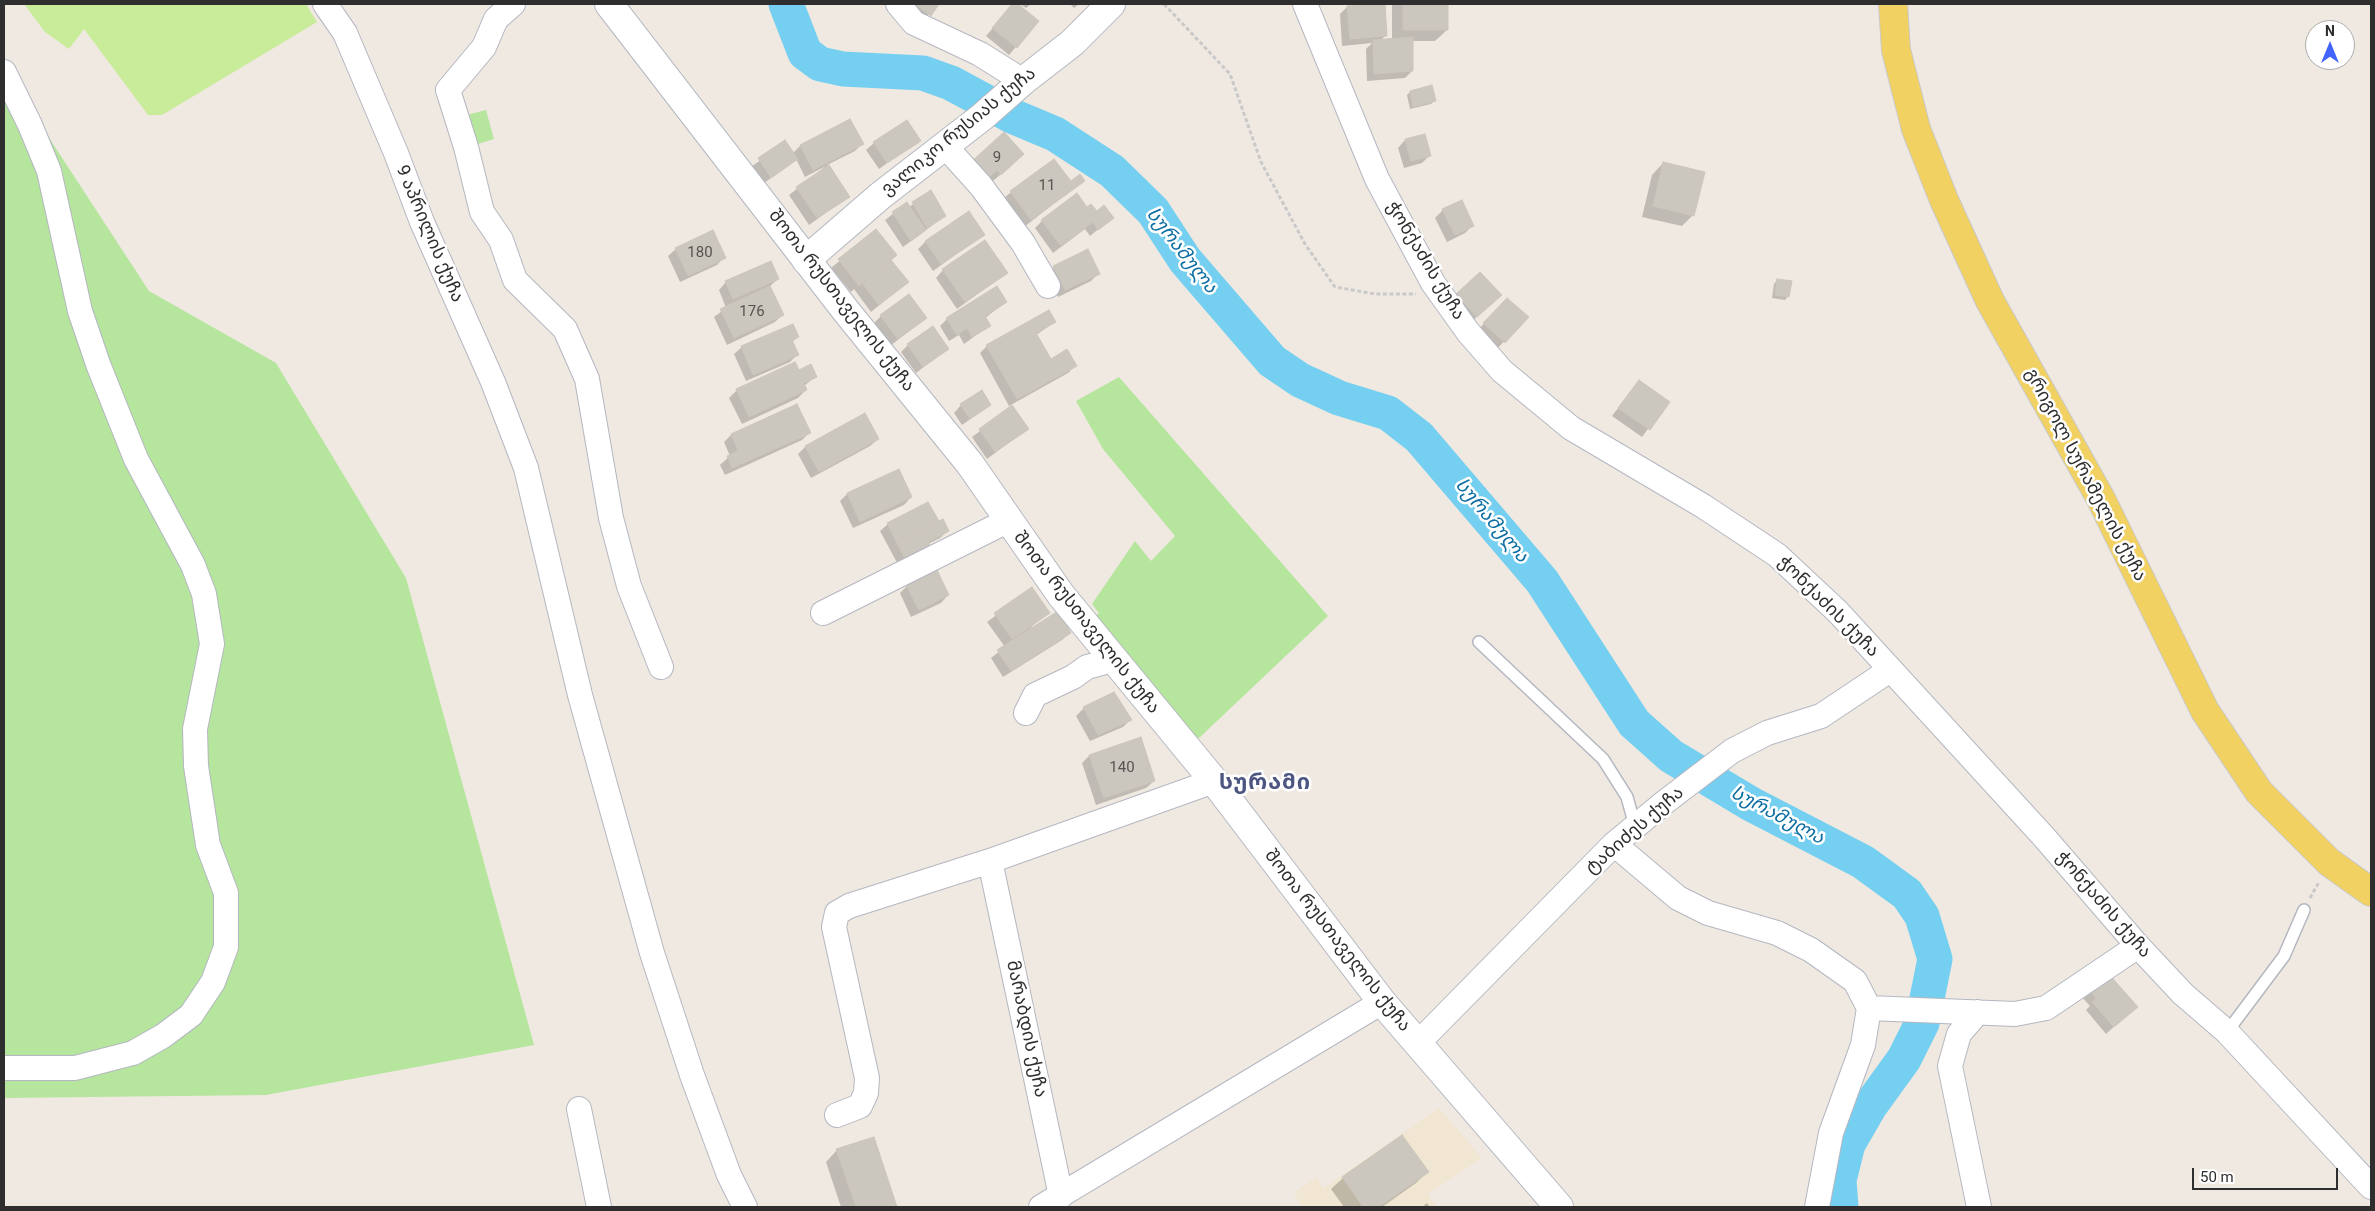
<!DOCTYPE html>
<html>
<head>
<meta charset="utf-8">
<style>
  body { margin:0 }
  #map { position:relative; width:2375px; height:1211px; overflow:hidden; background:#efe9e1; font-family:Roboto,sans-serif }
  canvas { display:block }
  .frame { position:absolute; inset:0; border:5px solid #2e2e2e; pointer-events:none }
  .north { position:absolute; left:2305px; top:20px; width:50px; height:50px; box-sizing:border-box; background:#fff; border:1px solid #ababab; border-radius:50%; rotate:0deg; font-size:14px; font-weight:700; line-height:20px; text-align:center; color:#2e2e2e }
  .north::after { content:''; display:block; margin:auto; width:18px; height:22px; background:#4264fb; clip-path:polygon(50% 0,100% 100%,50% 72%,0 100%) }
  .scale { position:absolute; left:2192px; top:1168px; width:146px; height:22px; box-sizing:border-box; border:2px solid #2e2e2e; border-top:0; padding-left:6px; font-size:15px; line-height:18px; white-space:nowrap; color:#2e2e2e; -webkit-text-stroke:4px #fff; paint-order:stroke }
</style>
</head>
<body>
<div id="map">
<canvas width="2375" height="1211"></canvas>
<div class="frame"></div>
<div class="north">N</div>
<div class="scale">50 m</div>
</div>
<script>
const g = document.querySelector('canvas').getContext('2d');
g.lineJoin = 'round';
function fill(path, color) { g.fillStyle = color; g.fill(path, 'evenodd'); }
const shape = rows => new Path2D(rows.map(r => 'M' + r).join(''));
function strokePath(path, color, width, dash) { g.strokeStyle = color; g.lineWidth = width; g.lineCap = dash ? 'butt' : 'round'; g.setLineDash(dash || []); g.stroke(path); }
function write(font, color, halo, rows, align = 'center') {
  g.font = font + ' Roboto,"Noto Sans Georgian",sans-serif'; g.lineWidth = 5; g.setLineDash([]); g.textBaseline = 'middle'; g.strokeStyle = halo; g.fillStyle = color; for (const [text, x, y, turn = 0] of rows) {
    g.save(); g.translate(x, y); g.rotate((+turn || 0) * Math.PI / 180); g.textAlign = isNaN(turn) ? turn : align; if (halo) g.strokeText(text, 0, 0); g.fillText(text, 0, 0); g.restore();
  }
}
const education = shape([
  [1439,1108,1482,1158,1428,1194,1437,1207,1302,1207,1294,1193,1316,1177,1324,1188]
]);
const green = shape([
  [4,60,53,144,149,291,276,363,406,578,534,1045,266,1095,4,1098],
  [486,110,494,139,471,146,463,116],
  [1119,377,1328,616,1199,738,1179,733,1085,626,1099,613,1092,604,1135,541,1151,561,1175,536,1103,449,1076,401]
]);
const pitch = shape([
  [24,4,306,4,317,22,162,115,148,115,84,29,69,49,45,32]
]);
const shadow = shape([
  [901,4,938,4,922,22],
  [1013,4,1017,4,1038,21,1009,55,986,36],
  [1020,4,1031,4,1026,8],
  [1070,4,1079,4,1074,8],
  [1392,4,1447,4,1447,30,1435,41,1411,41,1412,71,1405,78,1367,81,1366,49,1372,43,1342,46,1340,14,1347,7,1386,35,1380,41,1392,40],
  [1431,87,1434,101,1431,104,1410,109,1407,95,1410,92],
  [850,120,862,144,855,151,827,165,848,197,809,225,789,195,826,166,805,177,796,159,763,184,751,167,785,142,793,153,800,146],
  [1424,135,1429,156,1422,163,1404,168,1398,148,1405,140],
  [919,140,879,169,866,150,874,143],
  [1015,162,993,181,972,163],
  [1663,163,1693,215,1682,226,1642,217,1652,175],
  [1083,181,1024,227,1003,199,1011,192],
  [930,192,945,216,903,247,885,220,907,203,909,207],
  [1087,209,1112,218,1090,236,1085,229,1053,253,1035,228,1042,221],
  [1443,210,1472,226,1465,233,1447,242,1435,218],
  [876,231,890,260,907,282,871,312,854,289,851,292,831,268],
  [983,235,933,271,918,249,925,242],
  [676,249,724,257,717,265,680,282,668,256],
  [1054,267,1098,274,1091,281,1058,297,1047,274],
  [943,270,1006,273,957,309,936,278],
  [1480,273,1493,302,1469,324,1449,303],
  [778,279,769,287,782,315,775,322,727,345,714,317,726,308,719,290,726,282],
  [1777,280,1788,296,1785,300,1772,298,1774,284],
  [1507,299,1527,317,1496,350,1477,331],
  [1006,302,985,318,990,325,964,344,959,335,949,341,940,326,947,319],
  [881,316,926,318,890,346,874,323],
  [1055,322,1036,335,1050,360,1075,366,1068,373,1009,406,980,353,987,346],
  [798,337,792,342,797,355,790,362,746,381,734,354,742,347],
  [908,345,947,349,916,373,901,352],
  [798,372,815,377,804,386,806,390,798,398,742,424,729,398,737,390],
  [1639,381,1668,402,1642,437,1612,416],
  [797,405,809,433,802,440,725,475,720,465,730,456,724,442,731,435],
  [961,405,990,405,962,425,954,413],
  [1012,407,1027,429,987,459,972,437],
  [865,415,878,439,870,446,811,478,798,454,805,447],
  [847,494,911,497,904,505,853,528,840,501],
  [928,503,938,523,947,531,940,538,928,544,901,570,880,531,888,524],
  [907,586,948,595,941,603,911,617,900,593],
  [1032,589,1048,613,1031,627,1033,629,1070,633,1062,640,1003,677,991,658,1005,647,987,622],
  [1113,694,1130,720,1123,727,1090,741,1076,716,1084,708],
  [1089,756,1154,781,1146,788,1096,805,1082,763],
  [2105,973,2128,1014,2106,1034,2086,1010,2090,1006,2080,995],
  [1402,1136,1427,1172,1416,1183,1382,1207,1344,1207,1331,1189,1343,1178],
  [873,1138,896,1207,841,1207,826,1162,837,1150],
  [1427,1203,1430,1207,1422,1207]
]);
const river = shape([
  [786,4,805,53,820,64,843,69,923,73,951,83,1012,116,1055,134,1112,171,1153,211,1185,260,1272,361,1300,380,1339,398,1388,413,1419,437,1542,581,1634,723,1671,756,1751,804,1863,862,1907,894,1922,916,1935,959,1922,1023,1904,1059,1870,1106,1848,1144,1839,1180,1841,1207]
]);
const building = shape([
  [915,4,939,4,931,16,915,4],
  [1012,4,1018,4,1039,21,1017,48,992,28,1012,4],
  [1385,4,1387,36,1350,39,1347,6,1385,4],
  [1403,4,1448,4,1448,30,1403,30,1403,4],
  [1413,37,1413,71,1374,74,1373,40,1413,37],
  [1432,85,1436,101,1413,107,1410,91,1432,85],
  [850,119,864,144,813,170,800,145,850,119],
  [907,120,921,141,887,163,873,142,907,120],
  [1004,132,1024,154,1001,175,997,170,987,179,971,162,1004,132],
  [1425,134,1431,156,1411,161,1405,139,1425,134],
  [785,140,798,159,771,178,758,158,785,140],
  [1054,159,1071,181,1080,174,1085,181,1031,220,1010,191,1054,159],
  [1663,162,1705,172,1694,216,1653,206,1663,162],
  [829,165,850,197,817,218,796,187,829,165],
  [931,190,946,216,927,228,912,202,931,190],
  [1077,193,1087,207,1091,204,1097,211,1104,205,1114,218,1098,230,1093,222,1061,246,1041,220,1077,193],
  [1462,200,1474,226,1455,235,1442,209,1462,200],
  [907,202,926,230,911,241,892,212,907,202],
  [969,211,985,235,941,264,925,241,969,211],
  [876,229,897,255,859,286,838,259,876,229],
  [713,230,726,258,688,276,675,248,713,230],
  [985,240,1008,273,965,302,942,269,985,240],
  [1088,249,1100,274,1065,290,1053,266,1088,249],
  [891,260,909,282,879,305,862,283,891,260],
  [771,261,779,279,733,299,725,281,771,261],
  [1480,272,1502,295,1477,317,1456,294,1480,272],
  [1777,279,1792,281,1789,297,1775,295,1777,279],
  [770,286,784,315,734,338,720,309,770,286],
  [997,286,1007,302,985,316,991,326,972,337,967,328,957,335,946,318,997,286],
  [909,294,927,318,898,339,880,315,909,294],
  [1507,298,1529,317,1505,343,1483,323,1507,298],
  [1049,310,1056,322,1036,333,1051,359,1067,349,1077,366,1017,399,986,345,1049,310],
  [793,324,799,337,792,340,799,355,753,375,741,346,793,324],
  [933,326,949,349,923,367,907,344,933,326],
  [795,362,799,370,811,364,817,377,804,383,807,390,749,417,736,389,795,362],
  [1639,380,1670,402,1650,430,1618,408,1639,380],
  [982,390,991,405,970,419,960,404,982,390],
  [797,404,811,433,732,468,727,456,738,451,731,434,797,404],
  [1012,405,1029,429,995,452,979,429,1012,405],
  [865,413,879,439,819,472,805,446,865,413],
  [899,469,912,497,860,522,847,493,899,469],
  [928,502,939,521,897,543,887,523,928,502],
  [943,519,949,531,928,542,933,551,908,564,897,543,943,519],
  [937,570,949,595,919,610,906,585,937,570],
  [1032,587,1050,613,1012,639,994,613,1032,587],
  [1058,611,1071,633,1011,671,997,650,1058,611],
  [1114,692,1132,720,1098,735,1083,707,1114,692],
  [1141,737,1155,781,1104,798,1089,755,1141,737],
  [2106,971,2138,1007,2114,1027,2092,1002,2096,998,2087,987,2106,971],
  [1402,1135,1429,1172,1379,1207,1363,1207,1342,1177,1402,1135],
  [874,1137,897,1207,856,1207,836,1149,874,1137]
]);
const path = shape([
  [1164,4,1230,74,1261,162,1305,244,1335,287,1375,294,1416,294],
  [2310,898,2319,882]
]);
const lane = shape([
  [1479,642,1603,759,1627,797,1635,826],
  [2227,1032,2284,956,2304,910]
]);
const street = shape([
  [325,4,345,33,396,153,422,222,493,382,526,468,580,695,652,953,692,1075,729,1175,745,1207],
  [513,4,496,19,484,47,448,90,466,147,482,212,501,240,515,280,565,329,587,379,611,518,629,586,661,667],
  [898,4,914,23,980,54,1023,81],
  [1305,4,1377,179,1433,283,1468,332,1502,371,1571,428,1703,506,1777,555,1838,612,2044,837,2138,946,2183,994,2227,1032,2371,1187],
  [4,72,30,125,49,171,80,311,98,364,136,459,193,565,204,594,212,644,195,729,196,766,208,845,226,893,226,947,213,982,191,1015,163,1036,133,1053,75,1068,4,1068],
  [945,146,981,186,1023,243,1048,286],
  [823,613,1007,521],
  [1026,713,1035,695,1073,677,1087,667,1113,660],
  [1614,844,1678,898,1708,913,1777,933,1811,950,1855,981,1869,1008,1863,1045,1831,1133,1817,1207],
  [990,861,1061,1196],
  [1869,1008,2015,1014,2046,1008,2138,946],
  [1978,1012,1959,1034,1950,1066,1979,1207],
  [1417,1044,1614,844,1665,802,1732,751,1767,733,1821,716,1890,670],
  [579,1109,599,1207],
  [837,1115,860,1106,866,1093,867,1078,834,927,837,913,849,906,990,861,1214,781],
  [1041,1207,1382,1002]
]);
const secondary = shape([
  [609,4,846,311,970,464,1061,595,1214,781,1382,1002,1559,1207],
  [806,260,880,196,982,117,1023,81,1072,43,1111,4]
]);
const primary = shape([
  [1893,4,1896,50,1916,129,1944,200,1990,301,2101,499,2205,711,2259,792,2329,862,2371,892]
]);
const numberNames = [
  ["9",997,158],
  ["11",1047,186],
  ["180",700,253],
  ["176",752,312],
  ["140",1122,768]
];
const streetNames = [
  ["ვალიკო რუსიას ქუჩა",959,132,-39],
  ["9 აპრილის ქუჩა",429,234,67],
  ["ჭონქაძის ქუჩა",1425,261,59],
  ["შოთა რუსთაველის ქუჩა",841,301,52],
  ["გრიგოლ სურამელის ქუჩა",2085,475,62],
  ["ჭონქაძის ქუჩა",1828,607,45],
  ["შოთა რუსთაველის ქუჩა",1086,623,52],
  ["ტაბიძეს ქუჩა",1635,831,-41],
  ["ჭონქაძის ქუჩა",2103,905,49],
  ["შოთა რუსთაველის ქუჩა",1337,941,52],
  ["მარაბდის ქუჩა",1026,1029,78]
];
const waterNames = [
  ["სურამულა",1181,251,52],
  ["სურამულა",1491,521,50],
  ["სურამულა",1777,816,28]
];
const districtNames = [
  ["სურამი",1265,783]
];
fill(education, '#f0e6d1');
fill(green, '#b6e59e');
fill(pitch, '#c9ec9a');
fill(shadow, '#0003');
strokePath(river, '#75cff0', 35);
fill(building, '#cbc7bf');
strokePath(building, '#cbc5ba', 1);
strokePath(lane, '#b4b7c1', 14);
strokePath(street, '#b4b7c1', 26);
strokePath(secondary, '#b4b7c1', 30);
strokePath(primary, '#c9c9c9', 30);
strokePath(path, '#c9c9c9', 3, [4, 2.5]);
strokePath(lane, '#fff', 11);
strokePath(street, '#fff', 24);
strokePath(secondary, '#fff', 28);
strokePath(primary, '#f2d163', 28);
write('15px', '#555452', null, numberNames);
write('18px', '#2e2e2e', '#fff', streetNames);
write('italic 19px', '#0d6fa3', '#fff', waterNames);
g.letterSpacing = '1px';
write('bold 22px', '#4d5680', '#fff', districtNames);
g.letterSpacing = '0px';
</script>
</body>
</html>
